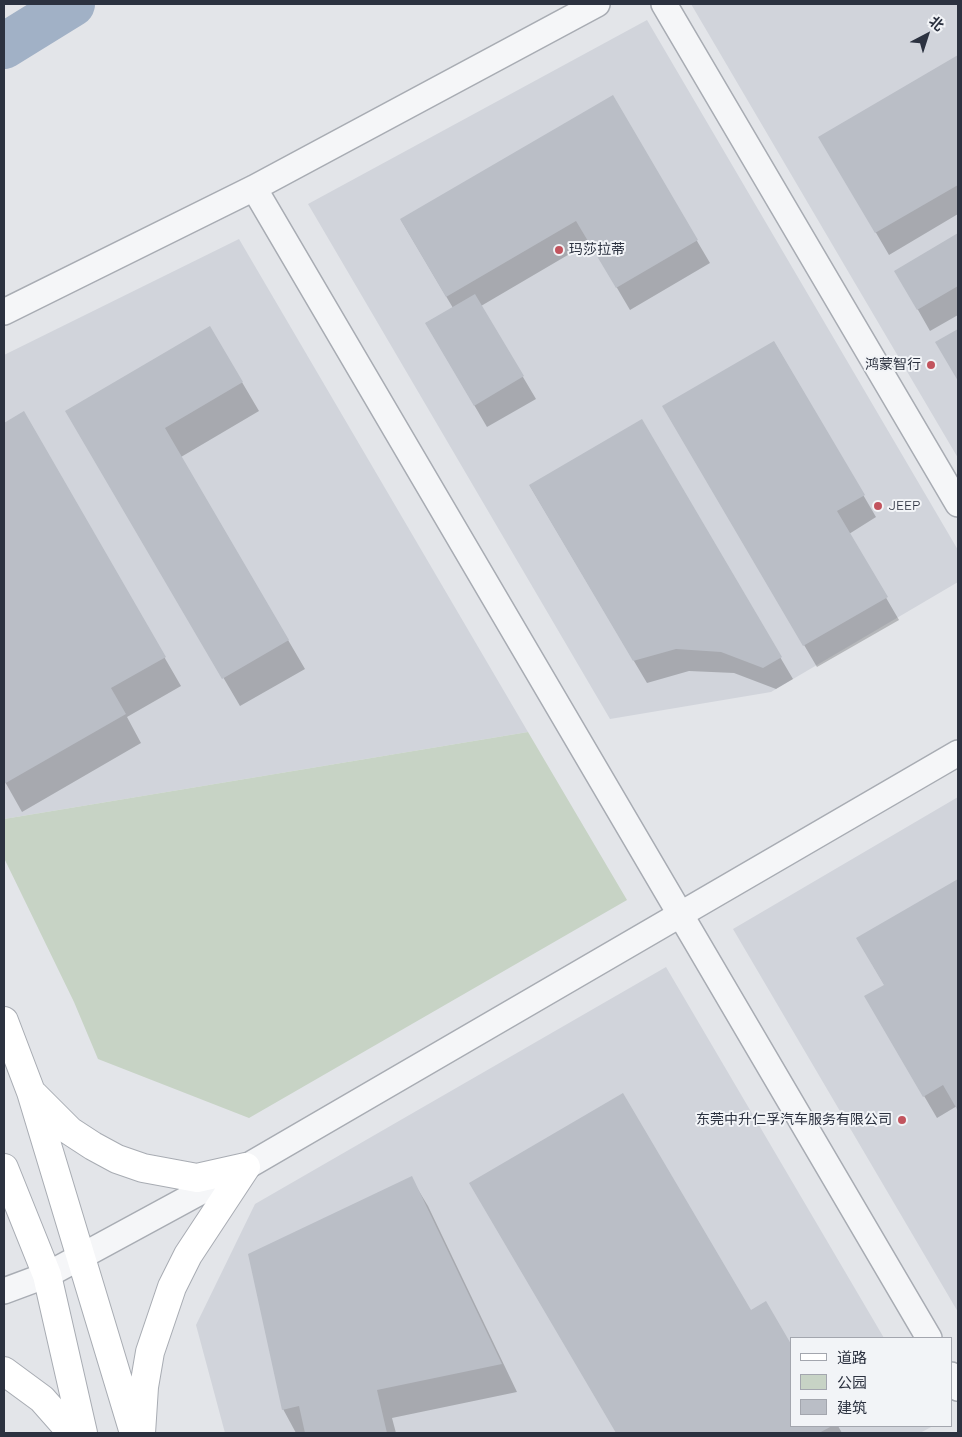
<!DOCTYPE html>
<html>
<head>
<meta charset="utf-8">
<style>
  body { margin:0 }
  #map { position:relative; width:962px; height:1437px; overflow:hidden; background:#e3e5e9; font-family:Quicksand,"Noto Sans SC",sans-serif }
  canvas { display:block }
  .frame { position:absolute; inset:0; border:5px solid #2c3240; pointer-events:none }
  .legend { position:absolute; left:790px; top:1337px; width:162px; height:90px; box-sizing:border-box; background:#f2f4f7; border:1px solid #a3a6ae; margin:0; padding:6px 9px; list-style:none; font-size:15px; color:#2c3240 }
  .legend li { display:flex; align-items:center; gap:10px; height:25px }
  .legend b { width:25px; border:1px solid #a3a6ae }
  .north { position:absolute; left:902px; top:10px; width:50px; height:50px; -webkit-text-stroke:4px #f2f4f7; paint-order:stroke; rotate:40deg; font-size:14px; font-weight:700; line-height:20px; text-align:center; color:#2c3240 }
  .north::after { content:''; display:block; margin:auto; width:18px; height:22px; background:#2c3240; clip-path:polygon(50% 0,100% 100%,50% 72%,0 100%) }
</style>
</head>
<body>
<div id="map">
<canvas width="962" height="1437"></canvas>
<div class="frame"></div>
<ul class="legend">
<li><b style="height:6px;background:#fff"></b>道路</li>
<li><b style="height:14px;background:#c7d3c5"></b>公园</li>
<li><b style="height:14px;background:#babec6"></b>建筑</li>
</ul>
<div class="north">北</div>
</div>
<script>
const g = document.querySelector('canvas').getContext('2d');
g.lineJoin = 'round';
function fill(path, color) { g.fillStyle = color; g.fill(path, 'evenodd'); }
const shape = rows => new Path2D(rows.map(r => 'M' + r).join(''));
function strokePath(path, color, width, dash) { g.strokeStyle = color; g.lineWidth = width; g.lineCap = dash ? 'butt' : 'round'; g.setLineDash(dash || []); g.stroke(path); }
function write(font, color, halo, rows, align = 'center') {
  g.font = font + ' Quicksand,"Noto Sans SC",sans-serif'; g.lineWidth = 4; g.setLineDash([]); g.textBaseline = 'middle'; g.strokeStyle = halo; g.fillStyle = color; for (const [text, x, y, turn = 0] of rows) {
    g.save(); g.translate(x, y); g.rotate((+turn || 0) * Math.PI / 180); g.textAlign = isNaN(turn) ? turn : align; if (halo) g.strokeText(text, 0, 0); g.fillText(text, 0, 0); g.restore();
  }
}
const built = shape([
  [691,4,958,4,958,458,849,273],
  [647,20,958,550,958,582,771,692,610,719,308,204],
  [239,239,528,732,4,819,4,355],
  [958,797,958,1312,733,929],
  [666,967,884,1338,791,1338,791,1426,933,1426,920,1433,225,1433,196,1325,255,1204]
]);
const green = shape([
  [528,732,627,900,249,1118,98,1059,74,1002,4,858,4,819]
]);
const shadow = shape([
  [958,56,958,214,889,255,820,137],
  [612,97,710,263,630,310,590,242,481,306,536,399,487,427,426,323,453,308,401,220],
  [958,235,958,315,930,331,896,271],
  [210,328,259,411,181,457,305,669,240,706,83,439],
  [774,342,876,517,849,534,899,620,817,667,664,407],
  [23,413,181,686,127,717,141,743,22,812,4,780,4,424],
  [641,421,793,679,776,689,734,673,689,671,647,683,530,486],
  [958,880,958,1109,957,1106,937,1118,866,997,885,986,858,939],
  [411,1178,428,1206,517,1392,392,1418,396,1433,296,1433,283,1409],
  [471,1183,791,1426,838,1426,842,1433,617,1433]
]);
const river = shape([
  [4,46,72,4]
]);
const building = shape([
  [958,55,958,185,875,233,818,137],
  [613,95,698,240,616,288,576,221,446,297,400,219],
  [958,233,958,286,917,310,894,271],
  [475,294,524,376,474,406,425,323],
  [210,326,243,382,165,428,289,640,222,679,65,411],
  [958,329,958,381,935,342],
  [774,341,865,495,837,511,888,597,803,646,662,406],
  [24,411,166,657,111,688,126,714,4,784,4,423],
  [642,419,782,657,763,668,721,652,676,649,633,661,529,485],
  [958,879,958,1111,943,1085,923,1097,864,996,884,985,856,938],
  [623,1093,751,1310,766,1301,791,1344,791,1426,832,1426,819,1433,616,1433,469,1183],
  [412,1176,502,1364,377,1390,387,1433,305,1433,299,1406,282,1410,248,1254]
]);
const street = shape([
  [664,4,958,504],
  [254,188,929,1338],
  [4,312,254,188,597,4],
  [4,1291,47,1275,246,1167,958,753],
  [951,1375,958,1388]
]);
const secondary = shape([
  [4,1021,31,1092,134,1433],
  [34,1095,70,1131,93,1146,117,1159,143,1168,197,1178,246,1167],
  [4,1168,47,1275,83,1433],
  [4,1371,42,1399,72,1433],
  [141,1433,144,1387,150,1352,172,1287,188,1255,246,1167]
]);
const markers = [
  [559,250,5,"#c2545e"],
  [931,365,5,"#c2545e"],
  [878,506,5,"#c2545e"],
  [902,1120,5,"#c2545e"]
];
const poiNames = [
  ["玛莎拉蒂",569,250],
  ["鸿蒙智行",921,365,"right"],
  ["JEEP",888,506],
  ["东莞中升仁孚汽车服务有限公司",892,1120,"right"]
];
fill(built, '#d1d4db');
fill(green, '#c7d3c5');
fill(shadow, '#0003');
strokePath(river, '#a1b1c6', 46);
fill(building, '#babec6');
strokePath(street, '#a8acb3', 28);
strokePath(secondary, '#a8acb3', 30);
strokePath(street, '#f5f6f8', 25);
strokePath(secondary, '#fff', 28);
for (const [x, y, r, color] of markers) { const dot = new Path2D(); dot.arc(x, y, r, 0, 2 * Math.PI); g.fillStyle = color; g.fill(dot); strokePath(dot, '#f2f4f7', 2); }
write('14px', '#2c3240', '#f2f4f7', poiNames, 'left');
</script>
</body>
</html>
